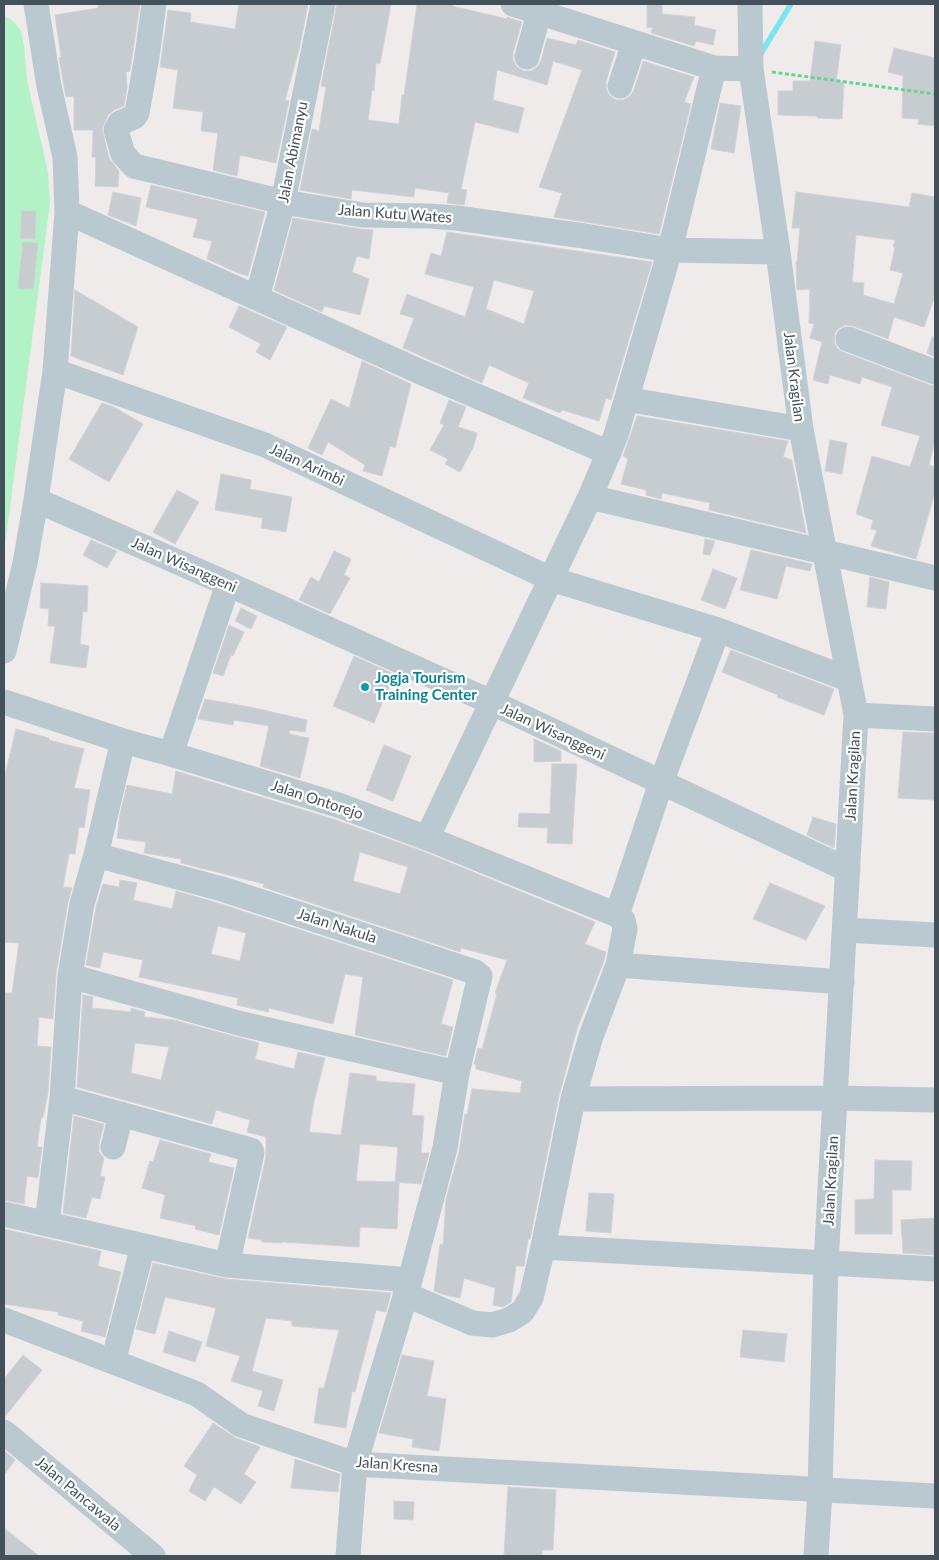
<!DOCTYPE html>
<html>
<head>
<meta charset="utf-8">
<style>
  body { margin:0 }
  #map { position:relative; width:939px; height:1560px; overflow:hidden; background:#efebeb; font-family:Lato,sans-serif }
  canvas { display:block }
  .frame { position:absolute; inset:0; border:5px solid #42515a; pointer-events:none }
</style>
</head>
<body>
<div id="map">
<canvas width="939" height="1560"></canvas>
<div class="frame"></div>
</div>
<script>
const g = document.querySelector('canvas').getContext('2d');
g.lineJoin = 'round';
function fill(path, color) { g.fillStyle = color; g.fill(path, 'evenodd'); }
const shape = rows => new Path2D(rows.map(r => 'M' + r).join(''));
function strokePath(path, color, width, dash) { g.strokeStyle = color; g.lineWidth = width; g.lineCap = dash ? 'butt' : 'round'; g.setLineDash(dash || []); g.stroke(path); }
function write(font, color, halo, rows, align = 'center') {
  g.font = font + ' Lato,sans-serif'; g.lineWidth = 4.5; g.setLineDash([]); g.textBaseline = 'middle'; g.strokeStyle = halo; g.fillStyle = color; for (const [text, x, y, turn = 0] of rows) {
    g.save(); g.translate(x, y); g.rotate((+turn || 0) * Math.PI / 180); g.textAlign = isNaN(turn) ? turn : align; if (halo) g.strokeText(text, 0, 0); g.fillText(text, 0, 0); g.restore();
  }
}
const green = shape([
  [4,16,12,20,21,31,24,45,27,80,48,172,50,203,4,553]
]);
const stream = shape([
  [760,55,791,4]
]);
const building = shape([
  [98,4,140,4,130,71,126,72,127,87,124,106,114,110,108,115,102,129,109,158,119,171,118,187,95,186,96,157,92,157,93,130,74,130,74,96,66,97,59,58,61,57,55,15,98,8,98,4],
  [239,4,308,4,299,50,285,100,289,101,276,163,240,155,237,176,213,170,218,133,201,131,203,112,173,108,178,70,160,67,168,10,191,13,190,22,235,29,239,4],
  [337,4,391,4,380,64,376,63,374,91,372,90,368,120,399,124,402,95,404,95,417,4,453,4,452,6,507,19,507,17,522,22,513,53,513,60,517,67,524,71,531,71,537,67,541,61,547,38,576,45,578,40,615,52,606,82,606,88,609,95,616,100,623,100,630,96,634,90,643,61,694,77,684,102,691,104,659,234,554,217,562,193,539,187,582,70,553,61,547,85,497,70,493,100,524,108,518,133,475,122,461,189,467,190,464,205,447,203,449,193,415,188,414,197,352,190,351,199,300,190,312,129,319,131,326,87,321,86,337,4],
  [647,4,662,4,662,14,695,17,694,25,716,30,713,45,696,41,694,46,651,33,653,27,647,28,647,4],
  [815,41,841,45,836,82,844,82,842,119,817,118,817,116,778,115,778,91,793,91,793,81,810,81,815,41],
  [894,48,935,58,935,126,918,124,919,119,902,118,903,76,888,72,894,48],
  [720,103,741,106,734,153,711,149,720,103],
  [151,185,265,212,248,276,238,273,207,259,212,241,193,237,198,219,146,207,151,185],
  [113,192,141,198,136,226,108,215,113,192],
  [796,192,909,207,912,193,935,197,935,296,924,327,894,317,888,339,853,326,846,325,839,328,835,333,834,341,837,348,843,352,930,385,935,386,935,440,929,465,935,467,935,492,916,559,871,546,877,530,871,529,873,520,856,514,872,456,910,467,920,436,881,425,892,387,862,377,860,384,830,375,828,384,813,380,822,342,810,338,814,324,809,323,810,289,797,290,796,262,797,262,800,228,792,228,796,192],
  [856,235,895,240,893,247,895,247,890,270,903,273,894,304,863,295,864,283,852,282,856,235],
  [22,211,36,211,35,239,20,238,22,211],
  [293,218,361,229,373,230,369,259,357,256,352,272,369,279,360,315,324,306,322,312,274,290,293,218],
  [447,232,652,262,611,400,606,398,599,421,562,410,560,413,523,398,529,383,489,365,482,383,403,348,414,318,400,314,407,294,465,317,474,287,425,274,431,253,441,256,447,232],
  [494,280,534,291,524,324,486,309,494,280],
  [23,242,38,243,33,289,18,288,23,242],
  [75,290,138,327,123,375,71,356,75,290],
  [239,306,287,327,270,360,256,352,261,344,229,327,239,306],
  [932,337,935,337,935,357,927,353,932,337],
  [362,361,411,384,395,448,390,446,382,476,363,471,365,465,328,442,322,455,308,448,331,399,349,408,362,361],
  [449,400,466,407,458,427,477,433,473,448,460,472,445,464,448,459,430,450,444,425,440,423,449,400],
  [102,403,114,407,143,424,109,482,69,459,102,403],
  [637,416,788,441,783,457,792,460,806,533,709,510,710,503,662,493,661,499,646,495,646,490,621,484,628,459,623,456,637,416],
  [830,440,847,443,842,474,825,471,830,440],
  [221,474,251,480,250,489,292,497,286,532,261,528,263,518,215,510,221,474],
  [177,490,199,502,175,544,153,532,177,490],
  [705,539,715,541,710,555,703,554,705,539],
  [91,540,117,551,107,568,83,555,91,540],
  [751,550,812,564,810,571,786,566,777,599,740,590,751,550],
  [334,551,351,559,344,575,350,578,330,614,299,600,311,577,319,582,334,551],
  [713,569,737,578,725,609,701,600,713,569],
  [870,577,889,582,886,609,867,607,870,577],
  [41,583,88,586,87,612,83,611,80,644,89,646,86,668,50,663,55,626,48,626,49,609,40,608,41,583],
  [241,608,257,616,251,629,235,621,241,608],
  [229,625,244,632,233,656,231,655,223,676,213,673,229,625],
  [731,650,834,689,824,715,777,697,778,695,722,672,731,650],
  [354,656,394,674,374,723,333,706,354,656],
  [205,699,250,707,307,720,305,732,290,730,289,734,309,738,300,778,260,766,269,726,234,720,233,725,198,719,205,699],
  [16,729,49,738,49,740,84,749,74,788,90,790,84,828,79,827,75,854,69,854,63,887,72,888,68,902,56,974,53,1019,39,1017,37,1046,51,1047,48,1093,43,1118,41,1118,37,1147,42,1147,38,1178,27,1176,24,1204,4,1200,4,993,12,993,19,943,4,942,4,779,16,729],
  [903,732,935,733,935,800,898,798,903,732],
  [534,739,561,751,561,761,534,762,534,739],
  [384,745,411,756,393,801,366,790,384,745],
  [552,764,577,764,572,844,547,843,548,828,518,827,519,813,550,814,552,764],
  [176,771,336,820,422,851,595,922,585,944,606,952,604,961,577,1029,559,1096,530,1239,528,1239,524,1266,516,1266,511,1302,503,1307,493,1305,495,1288,464,1278,460,1298,445,1295,434,1291,440,1244,443,1245,446,1199,459,1152,465,1114,467,1115,472,1089,520,1093,522,1081,476,1069,476,1065,474,1064,478,1048,482,1049,497,994,495,993,507,960,461,948,460,952,263,887,264,884,181,863,181,859,144,853,146,842,117,838,120,814,127,785,172,794,176,771],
  [360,852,408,867,400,894,353,881,360,852],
  [813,817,836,824,834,848,807,835,813,817],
  [120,880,137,883,133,900,172,909,176,891,218,903,453,980,441,1024,453,1027,446,1056,355,1035,363,977,345,974,333,1024,269,1008,268,1012,237,1005,238,998,139,977,143,960,103,952,100,968,86,965,96,907,103,884,119,887,120,880],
  [218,926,246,933,240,961,211,954,218,926],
  [770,883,825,906,806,940,753,919,770,883],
  [83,995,93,997,92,1008,131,1012,131,1008,145,1012,144,1017,174,1020,259,1043,255,1059,294,1069,298,1052,325,1058,314,1101,309,1132,341,1135,350,1073,376,1076,376,1081,415,1084,412,1115,424,1116,421,1153,429,1153,421,1184,395,1182,398,1147,360,1144,356,1181,399,1182,397,1229,360,1227,359,1247,282,1242,282,1243,262,1242,262,1240,248,1238,266,1156,266,1137,247,1132,250,1120,216,1110,212,1124,77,1087,83,995],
  [135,1043,169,1047,161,1080,131,1073,135,1043],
  [74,1116,104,1124,99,1144,99,1152,104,1158,100,1176,105,1177,100,1199,92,1197,86,1218,63,1213,74,1116],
  [160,1140,211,1154,208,1162,234,1168,219,1235,195,1229,196,1226,160,1218,165,1195,142,1188,150,1161,153,1162,160,1140],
  [875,1160,912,1161,911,1190,892,1190,892,1234,855,1234,855,1200,874,1199,875,1160],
  [589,1193,614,1194,611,1233,586,1231,589,1193],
  [935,1218,935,1255,903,1253,901,1220,935,1218],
  [4,1229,101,1251,98,1266,121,1272,105,1337,81,1331,83,1321,58,1315,58,1312,4,1304,4,1229],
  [153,1263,226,1279,391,1293,386,1312,376,1310,355,1392,352,1391,346,1428,314,1423,319,1388,324,1388,339,1330,292,1326,292,1321,266,1318,252,1371,283,1380,274,1411,258,1406,263,1391,231,1381,240,1356,206,1346,216,1308,165,1297,155,1334,136,1329,153,1263],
  [743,1330,787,1334,784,1362,740,1357,743,1330],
  [169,1331,202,1342,195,1362,163,1352,169,1331],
  [23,1355,42,1370,4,1418,4,1379,23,1355],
  [402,1355,434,1361,427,1396,446,1399,439,1451,412,1447,413,1439,379,1433,402,1355],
  [213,1423,236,1438,260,1447,244,1474,256,1482,241,1504,214,1487,205,1501,189,1491,197,1475,184,1466,213,1423],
  [4,1450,15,1460,4,1475,4,1450],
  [295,1459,340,1474,338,1492,291,1488,295,1459],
  [508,1487,556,1490,553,1550,542,1550,542,1556,504,1556,508,1487],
  [394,1501,414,1502,413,1520,394,1519,394,1501],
  [4,1528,39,1556,4,1556,4,1528]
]);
const path = shape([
  [772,72,935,94]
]);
const minor = shape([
  [154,4,147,56,137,113,134,117,120,123,116,130,123,154,134,166,283,202,363,215,429,216,457,218,584,236,670,250,778,252],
  [513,4,714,68,751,69],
  [750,4,751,69,778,252,801,429,856,715,826,1263,820,1490,816,1556],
  [527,57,539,13],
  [620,86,634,43],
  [67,212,416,370,609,453],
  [257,298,283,202,323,4],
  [848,339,935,372],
  [55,371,265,445,551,579,718,630,848,679],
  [637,401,801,429],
  [590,497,935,578],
  [36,500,228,584,491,702,848,870],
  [4,651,25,563,36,500,55,371,67,212,65,157,49,86,36,4],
  [4,702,123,741,171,754,341,806,427,838,617,915,623,920,625,929,618,965,591,1036,573,1099,543,1247,531,1298,522,1312,509,1320,492,1325,472,1323,405,1294],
  [856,715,935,719],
  [171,754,228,584],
  [427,838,590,497,616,435,670,250,714,68],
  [96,855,222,889,475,972,480,976,457,1073,445,1148,410,1280,355,1464,348,1556],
  [617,915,661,783,718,630],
  [845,930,935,935],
  [618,965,842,982],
  [70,976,242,1024,457,1073],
  [62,1098,251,1150,252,1153,227,1265],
  [573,1099,836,1098,935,1100],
  [113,1147,121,1114],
  [4,1214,227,1265,410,1280],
  [47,1224,62,1098,70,976,82,904,96,855,123,741],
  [543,1247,935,1269],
  [4,1320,197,1394,241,1425,355,1464,935,1496],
  [113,1362,143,1246],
  [4,1432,153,1556]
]);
const markers = [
  [365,687,5,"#0f9aa8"]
];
const streetNames = [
  ["Jalan Abimanyu",293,152,-79],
  ["Jalan Kutu Wates",395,214,4],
  ["Jalan Kragilan",794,377,83],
  ["Jalan Arimbi",307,465,25],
  ["Jalan Wisanggeni",184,565,24],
  ["Jalan Wisanggeni",553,732,25],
  ["Jalan Kragilan",853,776,-87],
  ["Jalan Ontorejo",317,800,18],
  ["Jalan Nakula",337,926,18],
  ["Jalan Kragilan",831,1181,-87],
  ["Jalan Kresna",397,1465,4],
  ["Jalan Pancawala",78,1494,40]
];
const cultureNames = [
  ["Jogja Tourism",375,678],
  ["Training Center",375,695]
];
fill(green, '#b3f2c7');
strokePath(stream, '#7ce4f3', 5.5);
fill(building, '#c7ccd1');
strokePath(building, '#cfd2d8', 1);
strokePath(path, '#69d396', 3, [4, 2.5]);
strokePath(minor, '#bac8d0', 25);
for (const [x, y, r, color] of markers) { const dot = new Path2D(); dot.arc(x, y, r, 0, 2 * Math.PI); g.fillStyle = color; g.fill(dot); strokePath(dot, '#fff', 2); }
write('15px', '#42515a', '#fff', streetNames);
write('bold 15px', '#0d838f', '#fff', cultureNames, 'left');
</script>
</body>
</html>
